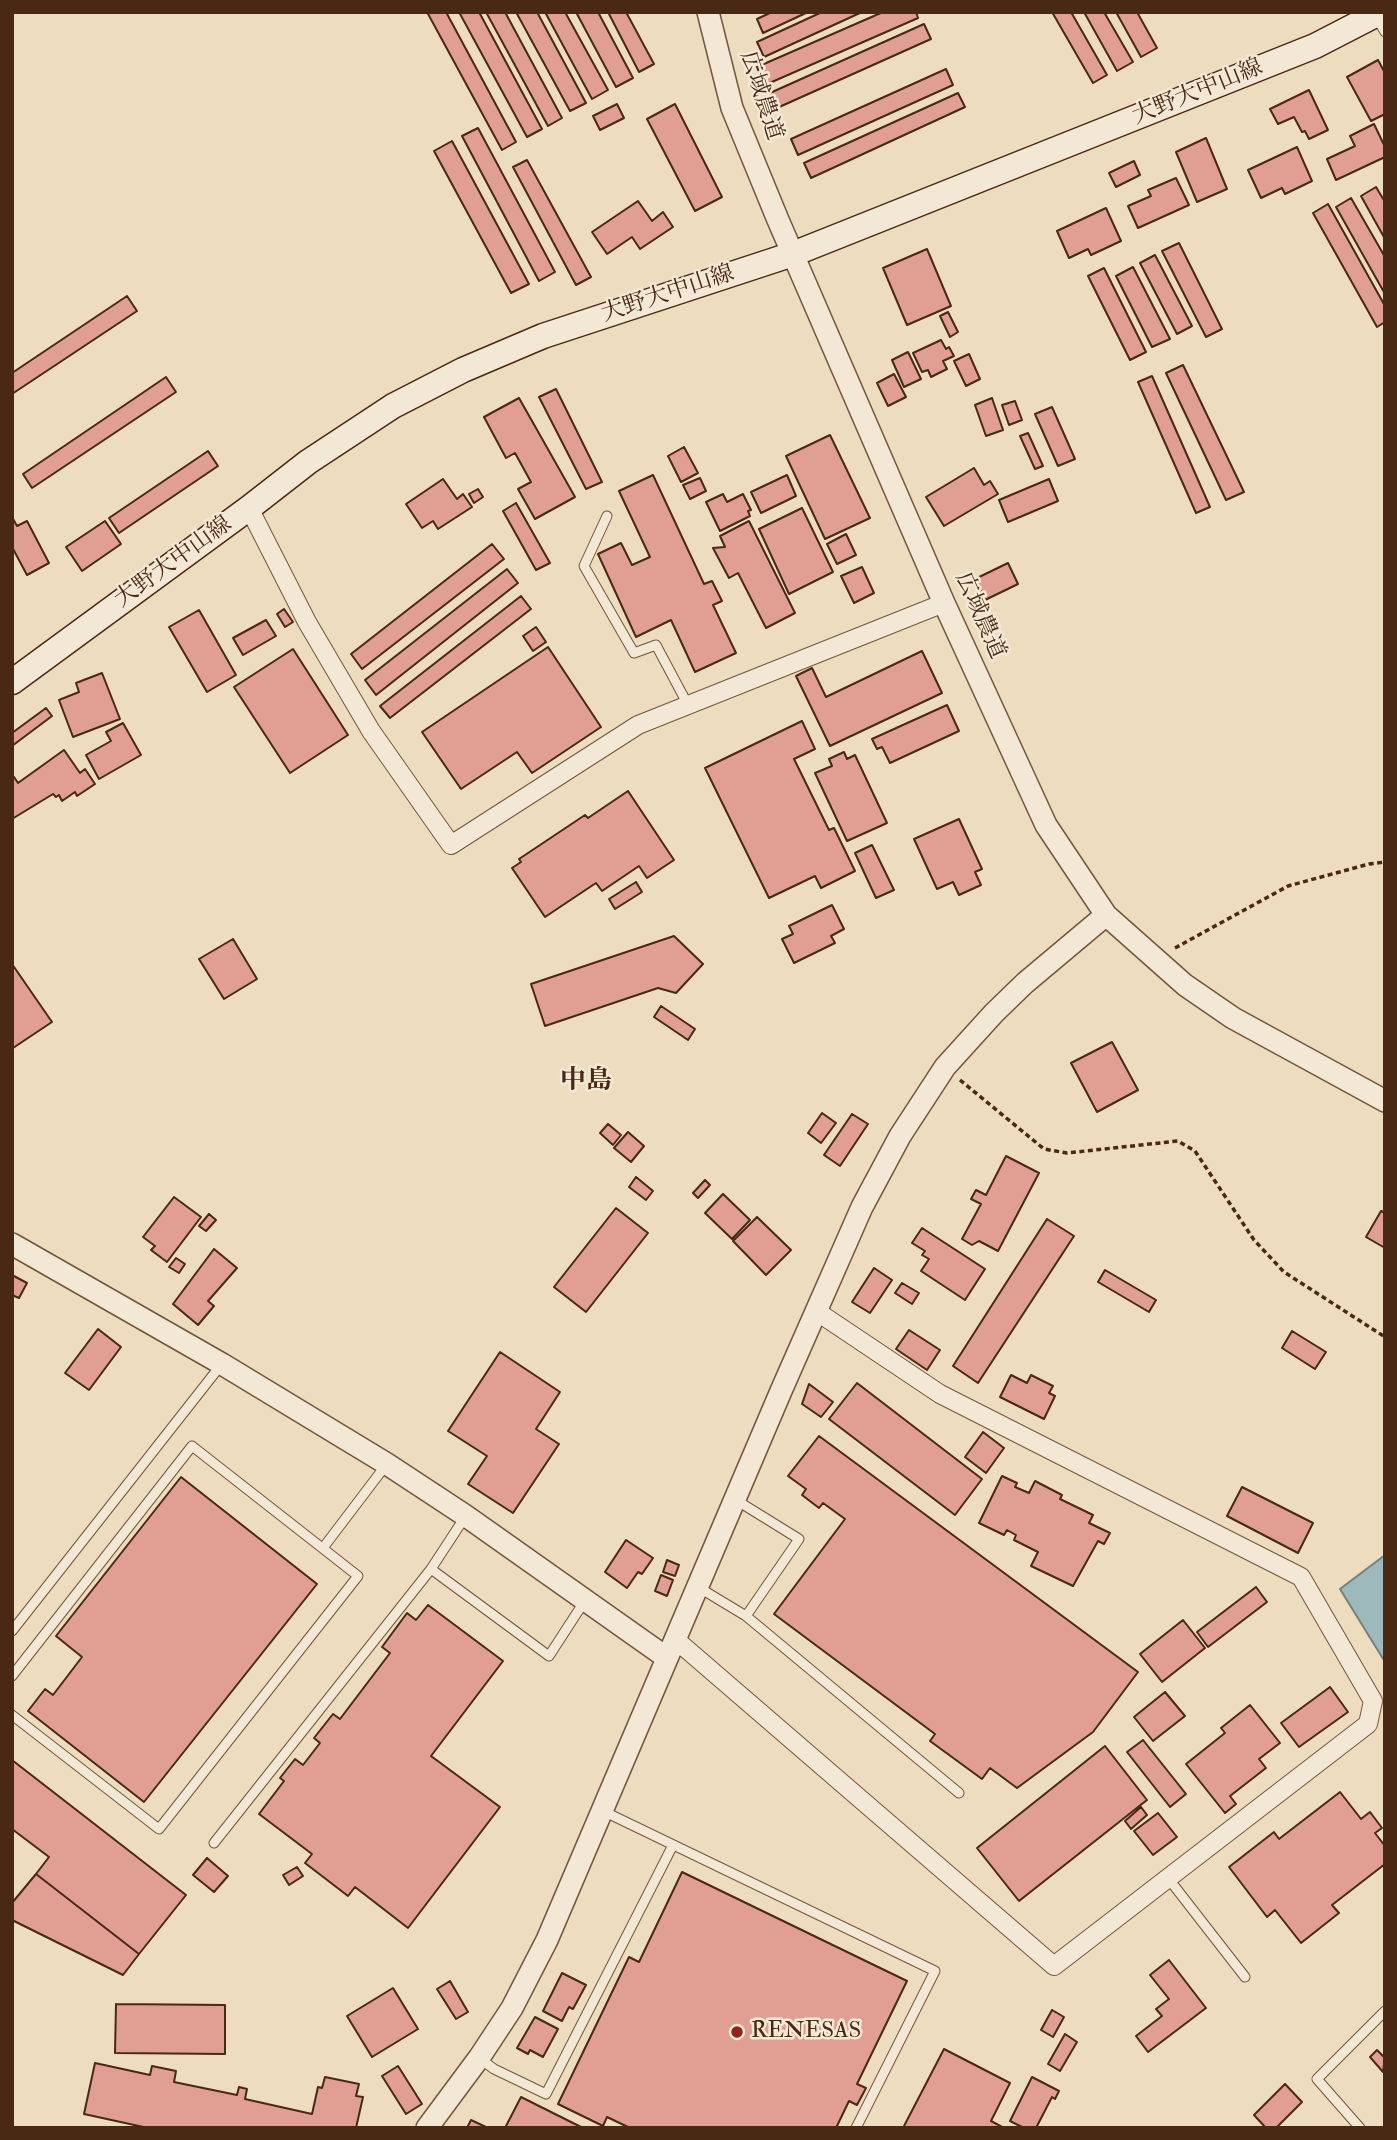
<!DOCTYPE html>
<html>
<head>
<meta charset="utf-8">
<style>
  body { margin:0 }
  #map { position:relative; width:1397px; height:2140px; overflow:hidden; background:#eddcbe; font-family:"IM FELL Double Pica",serif }
  canvas { display:block }
  .frame { position:absolute; inset:0; border:14px solid #492814; pointer-events:none }
</style>
</head>
<body>
<div id="map">
<canvas width="1397" height="2140"></canvas>
<div class="frame"></div>
</div>
<script>
const g = document.querySelector('canvas').getContext('2d');
g.lineJoin = 'round';
function fill(path, color) { g.fillStyle = color; g.fill(path, 'evenodd'); }
const shape = rows => new Path2D(rows.map(r => 'M' + r).join(''));
function strokePath(path, color, width, dash) { g.strokeStyle = color; g.lineWidth = width; g.lineCap = dash ? 'butt' : 'round'; g.setLineDash(dash || []); g.stroke(path); }
function write(font, color, halo, rows, align = 'center') {
  g.font = font + ' "IM FELL Double Pica","Noto Serif JP",serif'; g.lineWidth = 5; g.setLineDash([]); g.textBaseline = 'middle'; g.strokeStyle = halo; g.fillStyle = color; for (const [text, x, y, turn = 0] of rows) {
    g.save(); g.translate(x, y); g.rotate((+turn || 0) * Math.PI / 180); g.textAlign = isNaN(turn) ? turn : align; if (halo) g.strokeText(text, 0, 0); g.fillText(text, 0, 0); g.restore();
  }
}
const water = shape([
  [1385,1555,1385,1662,1340,1589,1385,1555]
]);
const building = shape([
  [427,12,446,12,516,142,502,150,427,12],
  [459,12,479,12,542,129,527,137,459,12],
  [486,12,505,12,562,118,548,126,486,12],
  [516,12,537,12,586,103,570,111,516,12],
  [545,12,565,12,608,90,592,99,545,12],
  [576,12,598,12,633,78,616,87,576,12],
  [608,12,626,12,654,64,639,72,608,12],
  [772,12,808,12,763,33,757,19,772,12],
  [822,12,862,12,764,57,757,42,822,12],
  [883,12,916,12,918,18,765,85,757,67,883,12],
  [1052,12,1071,12,1107,75,1093,83,1052,12],
  [1084,12,1104,12,1133,62,1117,71,1084,12],
  [1116,12,1137,12,1157,48,1141,57,1116,12],
  [924,24,931,39,777,108,770,93,924,24],
  [1378,60,1385,73,1385,114,1371,121,1347,77,1378,60],
  [946,69,953,85,798,155,791,139,946,69],
  [1309,90,1328,130,1309,139,1305,131,1302,132,1294,117,1278,124,1270,109,1309,90],
  [958,93,965,107,811,178,804,163,958,93],
  [617,104,624,118,600,130,593,116,617,104],
  [675,104,722,197,695,211,647,119,675,104],
  [1374,124,1385,147,1385,157,1336,180,1327,159,1355,146,1350,136,1374,124],
  [478,128,555,272,539,281,462,136,478,128],
  [1206,138,1227,189,1197,202,1176,152,1206,138],
  [452,141,529,284,511,293,434,151,452,141],
  [1297,147,1312,181,1285,194,1282,188,1261,198,1248,170,1297,147],
  [527,160,591,277,576,285,513,167,527,160],
  [1134,161,1140,175,1116,187,1109,173,1134,161],
  [1176,178,1189,205,1138,228,1128,206,1151,196,1148,190,1176,178],
  [1376,187,1385,202,1385,239,1361,196,1376,187],
  [1351,198,1385,257,1385,294,1336,207,1351,198],
  [638,201,652,221,663,212,673,227,640,249,632,237,607,254,592,232,638,201],
  [1328,204,1385,306,1385,322,1377,327,1313,213,1328,204],
  [1106,208,1121,241,1091,255,1088,249,1069,258,1057,231,1106,208],
  [1179,243,1222,329,1206,337,1162,251,1179,243],
  [927,249,951,306,907,325,883,268,927,249],
  [1155,255,1192,326,1177,334,1140,263,1155,255],
  [1133,267,1170,339,1152,347,1116,276,1133,267],
  [1104,268,1146,352,1130,360,1088,276,1104,268],
  [127,296,137,311,12,394,12,373,127,296],
  [948,312,958,332,950,337,940,316,948,312],
  [941,340,946,349,949,347,954,356,943,361,947,369,931,377,928,370,922,372,913,353,941,340],
  [908,352,921,379,904,387,892,360,908,352],
  [969,354,980,379,966,386,954,361,969,354],
  [1183,365,1244,492,1226,500,1166,373,1183,365],
  [894,374,906,397,888,406,877,383,894,374],
  [1152,376,1210,507,1196,513,1138,382,1152,376],
  [166,377,176,392,32,488,23,474,166,377],
  [556,389,602,482,586,489,539,397,556,389],
  [519,398,575,497,535,519,518,489,531,482,515,453,506,458,484,417,519,398],
  [992,398,1003,430,986,436,975,405,992,398],
  [1015,401,1022,420,1009,425,1002,405,1015,401],
  [1052,407,1075,459,1058,466,1035,414,1052,407],
  [1028,433,1043,466,1035,469,1020,436,1028,433],
  [830,435,870,518,825,539,786,456,830,435],
  [684,447,698,473,681,482,668,456,684,447],
  [208,451,218,466,119,533,109,518,208,451],
  [974,468,984,485,990,481,998,494,944,526,926,497,974,468],
  [653,475,704,584,712,581,722,601,713,605,736,653,695,672,671,620,636,637,598,554,621,543,632,565,650,557,619,491,653,475],
  [787,475,796,496,761,513,751,492,787,475],
  [700,478,706,491,690,499,683,485,700,478],
  [443,479,457,499,463,494,472,507,438,529,433,521,422,528,406,504,443,479],
  [1049,479,1058,501,1008,522,999,500,1049,479],
  [478,489,483,497,474,503,469,494,478,489],
  [723,494,727,502,743,494,751,510,748,511,750,516,720,531,706,502,723,494],
  [516,503,550,563,536,570,503,511,516,503],
  [802,508,833,572,789,594,759,529,802,508],
  [12,517,17,526,27,521,49,563,27,575,12,547,12,517],
  [105,521,121,544,82,571,66,547,105,521],
  [749,521,795,613,766,628,738,573,729,578,713,548,725,547,720,536,749,521],
  [846,534,856,555,837,564,827,544,846,534],
  [492,544,504,559,362,669,351,654,492,544],
  [1008,563,1018,584,985,600,975,579,1008,563],
  [862,567,874,593,854,603,841,576,862,567],
  [507,569,518,583,376,695,365,680,507,569],
  [521,596,531,609,390,718,380,706,521,596],
  [284,609,293,622,285,627,277,614,284,609],
  [199,610,236,675,207,692,169,627,199,610],
  [266,620,276,636,243,655,233,638,266,620],
  [536,627,546,642,533,651,523,636,536,627],
  [548,647,601,727,532,773,517,752,461,789,422,732,548,647],
  [293,649,348,735,290,773,234,687,293,649],
  [922,651,942,693,830,746,796,676,812,668,826,697,922,651],
  [102,673,120,719,73,737,59,700,79,692,76,683,102,673],
  [947,705,959,731,890,763,882,747,877,749,872,739,947,705],
  [46,708,52,716,12,746,12,733,46,708],
  [802,721,815,749,794,759,829,830,834,828,855,871,821,888,815,876,769,898,705,768,802,721],
  [123,723,141,755,99,779,86,755,111,741,106,732,123,723],
  [64,750,80,773,85,769,95,784,77,796,75,792,62,801,59,795,56,797,53,794,12,819,12,779,14,777,18,783,64,750],
  [844,752,847,759,855,755,887,823,847,841,815,773,832,766,829,759,844,752],
  [628,791,674,860,647,878,639,866,602,891,596,883,545,917,512,868,521,862,519,859,585,815,588,818,628,791],
  [959,819,982,869,975,872,981,885,959,895,953,882,937,889,914,839,959,819],
  [872,845,894,890,876,898,855,853,872,845],
  [636,882,642,892,615,909,609,899,636,882],
  [832,905,844,929,831,936,835,943,794,963,782,939,793,934,789,926,832,905],
  [674,936,703,964,676,993,658,988,545,1026,531,984,674,936],
  [233,939,257,979,224,999,199,959,233,939],
  [12,964,52,1022,13,1048,12,1047,12,964],
  [661,1006,695,1029,688,1040,654,1017,661,1006],
  [1112,1042,1138,1090,1097,1112,1071,1063,1112,1042],
  [822,1113,836,1123,821,1143,808,1133,822,1113],
  [852,1114,868,1124,840,1166,824,1155,852,1114],
  [608,1124,621,1135,613,1145,600,1133,608,1124],
  [628,1132,644,1146,631,1162,614,1148,628,1132],
  [1006,1156,1039,1173,998,1251,979,1241,972,1245,962,1239,981,1204,971,1199,976,1190,986,1195,1006,1156],
  [636,1177,653,1191,646,1200,629,1187,636,1177],
  [705,1180,710,1185,698,1198,693,1193,705,1180],
  [723,1194,750,1220,732,1239,705,1213,723,1194],
  [174,1197,201,1217,167,1262,151,1250,155,1246,143,1237,174,1197],
  [616,1208,648,1233,586,1312,554,1287,616,1208],
  [1381,1211,1385,1213,1385,1248,1366,1237,1381,1211],
  [209,1214,216,1220,206,1231,199,1226,209,1214],
  [757,1217,791,1250,766,1275,733,1241,757,1217],
  [1047,1219,1074,1236,978,1383,953,1366,1047,1219],
  [922,1228,985,1269,965,1300,921,1271,929,1259,922,1255,925,1251,912,1243,922,1228],
  [214,1249,237,1268,208,1301,214,1306,198,1325,173,1304,214,1249],
  [176,1258,185,1264,179,1273,169,1267,176,1258],
  [874,1268,892,1280,870,1313,852,1302,874,1268],
  [1105,1270,1156,1300,1149,1312,1098,1282,1105,1270],
  [12,1275,27,1283,19,1298,12,1295,12,1275],
  [902,1283,919,1293,912,1304,895,1293,902,1283],
  [98,1329,121,1347,89,1390,65,1373,98,1329],
  [909,1330,940,1350,927,1370,896,1349,909,1330],
  [1292,1331,1326,1352,1315,1369,1282,1348,1292,1331],
  [500,1352,560,1392,536,1429,559,1444,513,1513,468,1484,487,1456,448,1431,500,1352],
  [1011,1375,1027,1383,1031,1375,1053,1386,1049,1393,1055,1396,1044,1419,1000,1397,1011,1375],
  [857,1383,982,1479,955,1515,829,1419,857,1383],
  [809,1384,833,1402,821,1417,802,1404,809,1384],
  [983,1432,1004,1448,986,1473,965,1457,983,1432],
  [819,1436,1138,1672,1093,1732,1017,1788,990,1768,982,1779,930,1741,935,1734,774,1614,845,1519,823,1503,819,1508,802,1495,806,1489,788,1476,819,1436],
  [1002,1476,1017,1483,1015,1487,1029,1493,1035,1481,1062,1495,1060,1499,1093,1515,1089,1523,1110,1533,1104,1544,1098,1541,1073,1586,1031,1566,1038,1552,1014,1540,1016,1535,1007,1530,1004,1535,979,1523,1002,1476],
  [181,1477,317,1584,144,1802,28,1711,45,1689,53,1695,82,1657,56,1636,181,1477],
  [1242,1487,1313,1523,1298,1553,1227,1516,1242,1487],
  [626,1540,653,1558,642,1574,638,1572,627,1588,605,1572,626,1540],
  [667,1560,679,1565,675,1576,663,1572,667,1560],
  [661,1575,673,1580,667,1596,655,1591,661,1575],
  [1256,1587,1267,1602,1208,1647,1197,1632,1256,1587],
  [428,1605,503,1661,431,1756,500,1807,408,1928,355,1887,348,1896,305,1863,312,1854,259,1814,284,1781,280,1778,295,1759,303,1765,320,1743,314,1738,333,1714,340,1719,390,1653,382,1647,407,1613,416,1620,428,1605],
  [1183,1620,1205,1648,1162,1682,1140,1654,1183,1620],
  [1330,1687,1348,1712,1299,1747,1281,1723,1330,1687],
  [1165,1692,1185,1716,1153,1741,1134,1717,1165,1692],
  [1250,1705,1280,1743,1259,1759,1266,1768,1230,1796,1236,1804,1225,1813,1186,1764,1225,1733,1221,1728,1250,1705],
  [1143,1740,1186,1794,1170,1807,1127,1752,1143,1740],
  [1105,1746,1147,1800,1019,1901,977,1848,1105,1746],
  [12,1760,186,1895,139,1954,36,1874,49,1857,12,1829,12,1760],
  [1340,1792,1361,1819,1370,1812,1382,1828,1375,1833,1385,1846,1385,1864,1332,1905,1339,1913,1301,1943,1275,1910,1267,1917,1229,1867,1274,1832,1279,1839,1340,1792],
  [1141,1807,1147,1815,1131,1829,1125,1821,1141,1807],
  [1158,1813,1177,1837,1153,1855,1134,1831,1158,1813],
  [207,1858,228,1876,214,1892,193,1875,207,1858],
  [297,1867,303,1876,289,1885,283,1875,297,1867],
  [682,1872,907,1981,857,2084,866,2088,857,2105,849,2101,836,2128,630,2128,607,2117,603,2126,558,2104,629,1957,639,1962,682,1872],
  [36,1874,139,1954,123,1975,12,1920,12,1903,36,1874],
  [1169,1960,1206,2008,1148,2052,1136,2036,1162,2016,1156,2009,1169,1999,1150,1975,1169,1960],
  [562,1973,586,1985,573,2009,569,2007,562,2021,543,2011,562,1973],
  [450,1981,468,2012,456,2019,437,1989,450,1981],
  [393,1988,418,2029,372,2057,347,2016,393,1988],
  [116,2004,225,2005,225,2054,115,2053,116,2004],
  [1052,2010,1064,2017,1053,2037,1041,2030,1052,2010],
  [535,2017,558,2029,543,2057,530,2050,528,2054,517,2048,535,2017],
  [1065,2034,1077,2042,1060,2071,1048,2064,1065,2034],
  [944,2049,1010,2083,991,2121,1004,2128,903,2128,944,2049],
  [1377,2050,1385,2058,1383,2072,1370,2057,1377,2050],
  [95,2063,150,2075,152,2066,176,2071,174,2082,237,2095,239,2087,247,2089,245,2099,312,2114,318,2087,322,2088,325,2077,359,2084,356,2096,363,2097,356,2128,148,2128,84,2114,95,2063],
  [398,2066,422,2104,406,2114,382,2076,398,2066],
  [1032,2077,1059,2091,1055,2099,1052,2097,1036,2128,1024,2128,1010,2121,1032,2077],
  [1285,2084,1302,2102,1276,2128,1266,2128,1254,2115,1285,2084],
  [521,2097,583,2128,505,2128,521,2097],
  [471,2120,488,2128,467,2128,471,2120]
]);
const path = shape([
  [1175,948,1288,886,1369,864,1385,862],
  [960,1080,1044,1149,1067,1153,1178,1141,1195,1151,1254,1240,1284,1272,1385,1337]
]);
const service = shape([
  [1376,17,1385,32],
  [607,516,584,566,634,653,656,645,688,705],
  [736,1500,799,1539,746,1616,959,1793],
  [465,1517,431,1569,549,1656,584,1602],
  [323,1548,386,1465],
  [698,1587,746,1616],
  [12,1631,221,1365],
  [12,1676,192,1446,358,1576,159,1829,12,1715],
  [603,1811,935,1971,856,2128],
  [214,1843,431,1569],
  [1168,1878,1245,1977],
  [479,2058,494,2069,546,2094,673,1845],
  [1360,2128,1317,2079,1385,2011]
]);
const minor = shape([
  [249,508,307,622,371,731,451,845,638,725,944,603],
  [676,1640,1054,1966,1368,1724,1373,1701,1301,1577,940,1394,816,1311]
]);
const tertiary = shape([
  [708,12,732,108,778,220,944,603,1046,825,1106,915,1185,985,1233,1018,1385,1101],
  [12,1244,222,1364,387,1464,466,1516,667,1658],
  [427,2128,479,2058,512,2008,547,1940,781,1391,862,1207,900,1136,945,1067,994,1013,1025,983,1106,915]
]);
const secondary = shape([
  [12,682,249,508,308,462,393,406,463,370,543,336,793,254,1315,46,1381,12]
]);
const markers = [
  [737,2032,7,"#8f2418"]
];
const streetNames = [
  ["大野大中山線",1198,93,-22],
  ["広域農道",760,96,72],
  ["大野大中山線",668,295,-18],
  ["大野大中山線",174,563,-36],
  ["広域農道",979,616,66]
];
const poiNames = [
  ["RENESAS",751,2032]
];
const quarterNames = [
  ["中島",586,1082]
];
fill(water, '#9db9bc');
strokePath(water, '#7b7f79', 2);
fill(building, '#e09f92');
strokePath(building, '#492814', 2);
strokePath(service, '#72553e', 11);
strokePath(minor, '#72553e', 20);
strokePath(tertiary, '#72553e', 24);
strokePath(secondary, '#492814', 27);
strokePath(path, '#492814', 3.5, [5, 3.5]);
strokePath(service, '#f3e8d5', 9);
strokePath(minor, '#f3e8d5', 18);
strokePath(tertiary, '#f3e8d5', 21);
strokePath(secondary, '#f3e8d5', 24);
for (const [x, y, r, color] of markers) { const dot = new Path2D(); dot.arc(x, y, r, 0, 2 * Math.PI); g.fillStyle = color; g.fill(dot); strokePath(dot, '#f3e8d5', 2.5); }
write('23px', '#492814', '#f3e8d5', streetNames);
write('23px', '#492814', '#f3e8d5', poiNames, 'left');
write('bold 26px', '#492814', '#f3e8d5', quarterNames);
</script>
</body>
</html>
